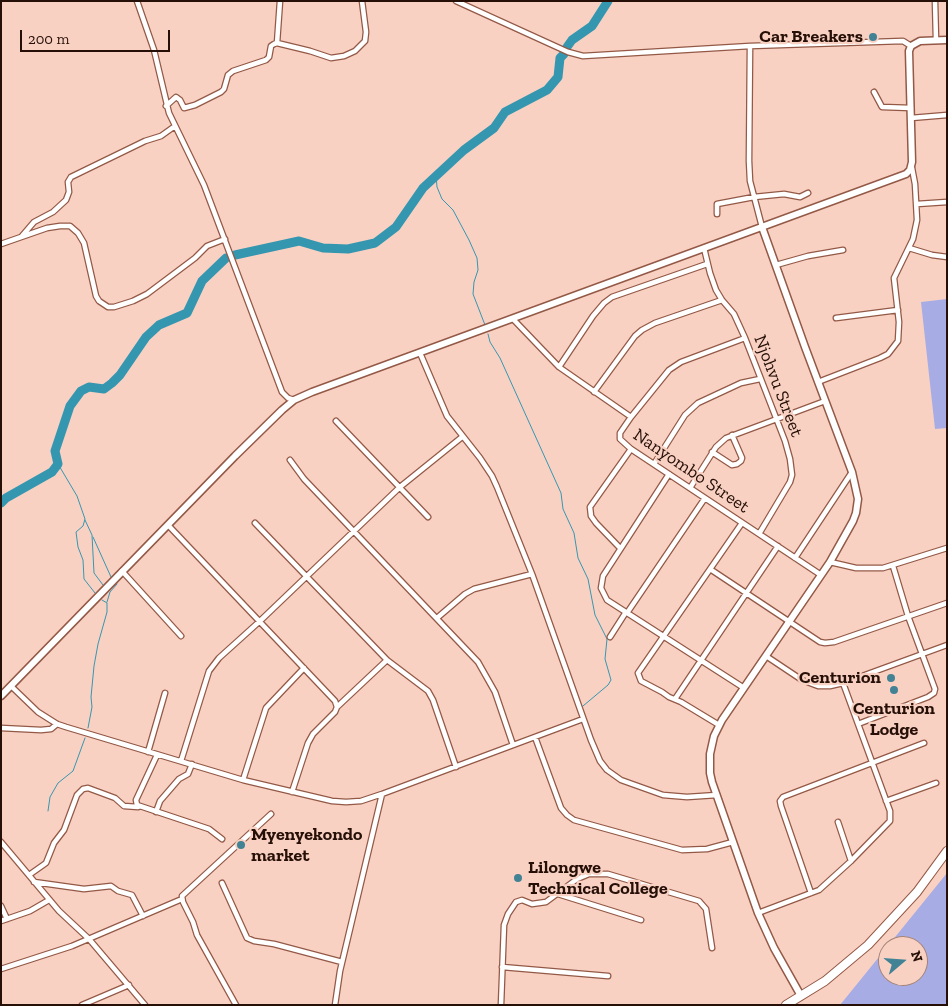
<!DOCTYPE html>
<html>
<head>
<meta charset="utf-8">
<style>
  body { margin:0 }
  #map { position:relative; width:948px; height:1006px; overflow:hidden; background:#f9d1c3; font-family:"Zilla Slab",serif }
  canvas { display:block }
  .frame { position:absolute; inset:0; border:2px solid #250f07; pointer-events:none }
  .north { position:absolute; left:878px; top:936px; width:50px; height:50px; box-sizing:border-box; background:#f9d1c3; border:1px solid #a48378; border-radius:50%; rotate:72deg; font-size:14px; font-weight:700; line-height:20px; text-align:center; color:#250f07 }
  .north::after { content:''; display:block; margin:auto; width:18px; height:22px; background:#418294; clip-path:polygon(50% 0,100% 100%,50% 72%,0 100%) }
  .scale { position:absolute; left:20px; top:30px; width:150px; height:22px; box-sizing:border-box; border:2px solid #250f07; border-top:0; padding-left:6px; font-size:15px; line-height:18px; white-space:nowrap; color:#250f07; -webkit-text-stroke:4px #f9d1c3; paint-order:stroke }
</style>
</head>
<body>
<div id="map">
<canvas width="948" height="1006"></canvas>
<div class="frame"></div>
<div class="north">N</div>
<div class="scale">200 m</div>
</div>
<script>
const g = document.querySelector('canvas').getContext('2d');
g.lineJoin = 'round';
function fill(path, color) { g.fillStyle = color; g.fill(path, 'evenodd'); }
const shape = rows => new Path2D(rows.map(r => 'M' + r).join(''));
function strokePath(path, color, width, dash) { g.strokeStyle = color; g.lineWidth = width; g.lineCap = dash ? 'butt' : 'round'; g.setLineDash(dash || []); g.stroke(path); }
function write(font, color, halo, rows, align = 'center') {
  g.font = font + ' "Zilla Slab",serif'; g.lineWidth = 4.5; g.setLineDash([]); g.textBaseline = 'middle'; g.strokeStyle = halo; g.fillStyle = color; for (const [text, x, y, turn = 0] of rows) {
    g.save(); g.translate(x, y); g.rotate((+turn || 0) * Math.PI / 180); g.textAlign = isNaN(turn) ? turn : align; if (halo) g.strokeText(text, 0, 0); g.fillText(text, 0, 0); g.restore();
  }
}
const green = shape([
  [947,299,947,428,935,429,921,302],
  [947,873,947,1005,840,1005],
  [888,946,918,946,918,976,888,976]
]);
const stream = shape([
  [436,175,437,187,442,199,453,210,469,240,477,258,478,270,474,282,473,294,485,325],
  [488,334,490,342,500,358,561,493,563,509,574,533,578,558,588,579,595,615,607,639,605,659,611,680,608,685,583,706],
  [58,464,77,496,85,519,83,526,76,532,78,547,83,560,84,579,95,593],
  [85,520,92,535,94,573,103,585],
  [93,537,111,577],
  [107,602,110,592,117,584],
  [88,728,92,707,91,697,94,666,98,644,107,612,107,603,102,600],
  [48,811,50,797,58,783,73,771,85,738]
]);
const river = shape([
  [567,47,572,40,592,26,608,1],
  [235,255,299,241,323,248,348,249,375,243,396,227,423,188,464,150,494,128,505,112,547,90,558,77,560,58,564,54],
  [1,503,6,498,52,472,58,464,55,451,70,406,81,391,89,387,104,389,112,383,120,375,146,337,159,325,187,313,202,281,226,258]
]);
const street = shape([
  [137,1,154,50,169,113,204,185,282,392,288,398,294,400],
  [456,1,568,52,583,56,750,46,903,41,911,46],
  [935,1,936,40],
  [277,43,280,1],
  [750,46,749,161,750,181,762,227],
  [874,92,882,107,911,108],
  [166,106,176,97,180,100,184,108,195,105,221,92,224,89,228,75,233,71,266,60,269,57,271,46,274,44,277,43,310,51,331,58,344,56,355,51,365,41,366,32,362,1],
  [911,118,947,115],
  [917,204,947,202],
  [717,214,717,204,754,197,784,194,800,197,808,193],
  [22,236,34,222,53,212,66,200,69,192,68,182,71,177,145,141,161,136,175,126],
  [1,244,47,228,60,226,70,226,78,233,84,243,96,296,99,301,108,307,114,307,133,301,147,294,195,258,207,246,225,239],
  [704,248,710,273,716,290,722,300,734,314,745,338,785,441,790,459,792,475,790,482,759,534],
  [909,248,932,255,947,257],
  [776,265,808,256,843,250],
  [836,318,898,310],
  [513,319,559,367,631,417],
  [745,338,681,362,669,370,631,417,620,433,620,439,631,449,821,575],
  [420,353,447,416,480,458,492,476,497,487,532,574,591,740,600,761,607,770,621,780,663,795,687,797,717,795],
  [559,367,593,316,604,303,612,297,707,264],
  [818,382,880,358,888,354,898,341,899,322,894,278,913,239,917,220,915,184,912,168],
  [594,392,635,336,642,330,655,323,722,300],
  [336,421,428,517],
  [712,452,732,465,737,464,741,461,742,458,732,435],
  [290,460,304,479,478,662,495,692,513,745],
  [654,464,685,415,698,403,741,383,760,379],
  [669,474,603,576,601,588,607,600,744,688],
  [690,488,716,447,726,438,825,401],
  [255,523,387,660,428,691,433,700,456,767],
  [168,525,335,701,337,707,335,712,313,734,308,743,292,792],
  [620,548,596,523,591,516,590,507,631,449],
  [795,558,852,472],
  [830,562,856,568,883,568,947,548],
  [710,569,820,642,825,643,834,642,947,603],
  [122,571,181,636],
  [627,613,705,498],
  [437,618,465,594,474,589,532,574],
  [610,637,626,612],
  [766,656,802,680,818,686,830,686,843,683,947,645],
  [11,686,38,712,57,724,66,727,243,780,332,801,346,802,361,801,382,794,583,719],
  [675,699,778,546],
  [337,707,387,660],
  [858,724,928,697,934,693,935,689,908,616,893,566],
  [719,725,681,702,669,697,662,692,641,681,638,673,742,523],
  [1,728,41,730,51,729,57,724],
  [535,737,561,808,567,815,574,820,682,850,707,849,733,842],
  [148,752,165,693],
  [157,755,136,800,137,805,209,829,222,839],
  [181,761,209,671,219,658,260,621,400,487,462,437],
  [243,780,266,708,304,668],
  [886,801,936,783],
  [156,812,160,801,179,779,188,774,192,764],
  [838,822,851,861],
  [1,842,59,911,89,939,145,1005],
  [29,875,46,863,54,843,64,830,77,795,83,789,88,788,115,798,124,806,138,807],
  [34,882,84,889,111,886,118,891,132,895,143,916],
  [222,883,247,938,254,941,274,944,342,962],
  [811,893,781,806,780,801,783,797,924,743],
  [558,894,641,920],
  [1,906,7,919],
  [758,913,819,890,851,861,890,821,890,811,843,683],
  [1,921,30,911,49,900],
  [502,967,608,976],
  [1,969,72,946,182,899],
  [82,1005,129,985],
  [236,1005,197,935,193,922,183,902,182,896,271,814],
  [335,1005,340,971,382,794],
  [501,1005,504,925,508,914,516,902,522,900,532,904,546,902,577,879,589,874,608,874,699,901,706,909,712,948]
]);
const secondary = shape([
  [762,227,805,347,852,472,858,499,856,513,853,521,830,562,722,720,714,736,710,754,710,773,712,782,758,913,774,948,801,996],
  [1,696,235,456,282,410,294,400,312,392,906,174,910,170,912,162,909,51,911,46,920,41,947,40]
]);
const highway = shape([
  [786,1005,825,981,868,945,917,892,947,851]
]);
const markers = [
  [873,37,5,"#418294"],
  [891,678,5,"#418294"],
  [894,690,5,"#418294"],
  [241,845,5,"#418294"],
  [518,878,5,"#418294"]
];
const poiNames = [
  ["Car Breakers",863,37],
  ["Centurion",881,678],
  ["Centurion",894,709,"center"],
  ["Lodge",894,730,"center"],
  ["Myenyekondo",251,835,"left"],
  ["market",251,856,"left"],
  ["Lilongwe",528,868,"left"],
  ["Technical College",528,889,"left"]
];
const streetNames = [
  ["Njohvu Street",778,386,69],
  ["Nanyombo Street",691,471,34]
];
fill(green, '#a7ade4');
strokePath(stream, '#3596b0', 1);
strokePath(river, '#3596b0', 9);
strokePath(street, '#935946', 7);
strokePath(secondary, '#935946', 9);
strokePath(highway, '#935946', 10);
strokePath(street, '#fff', 4.5);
strokePath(secondary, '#fff', 6);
strokePath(highway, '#fff', 8);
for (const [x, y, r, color] of markers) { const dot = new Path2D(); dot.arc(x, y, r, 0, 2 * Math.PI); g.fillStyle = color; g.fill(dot); strokePath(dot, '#f9d1c3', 2); }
write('bold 18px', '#250f07', '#f9d1c3', poiNames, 'right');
write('18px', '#250f07', '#f9d1c3', streetNames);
</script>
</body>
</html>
